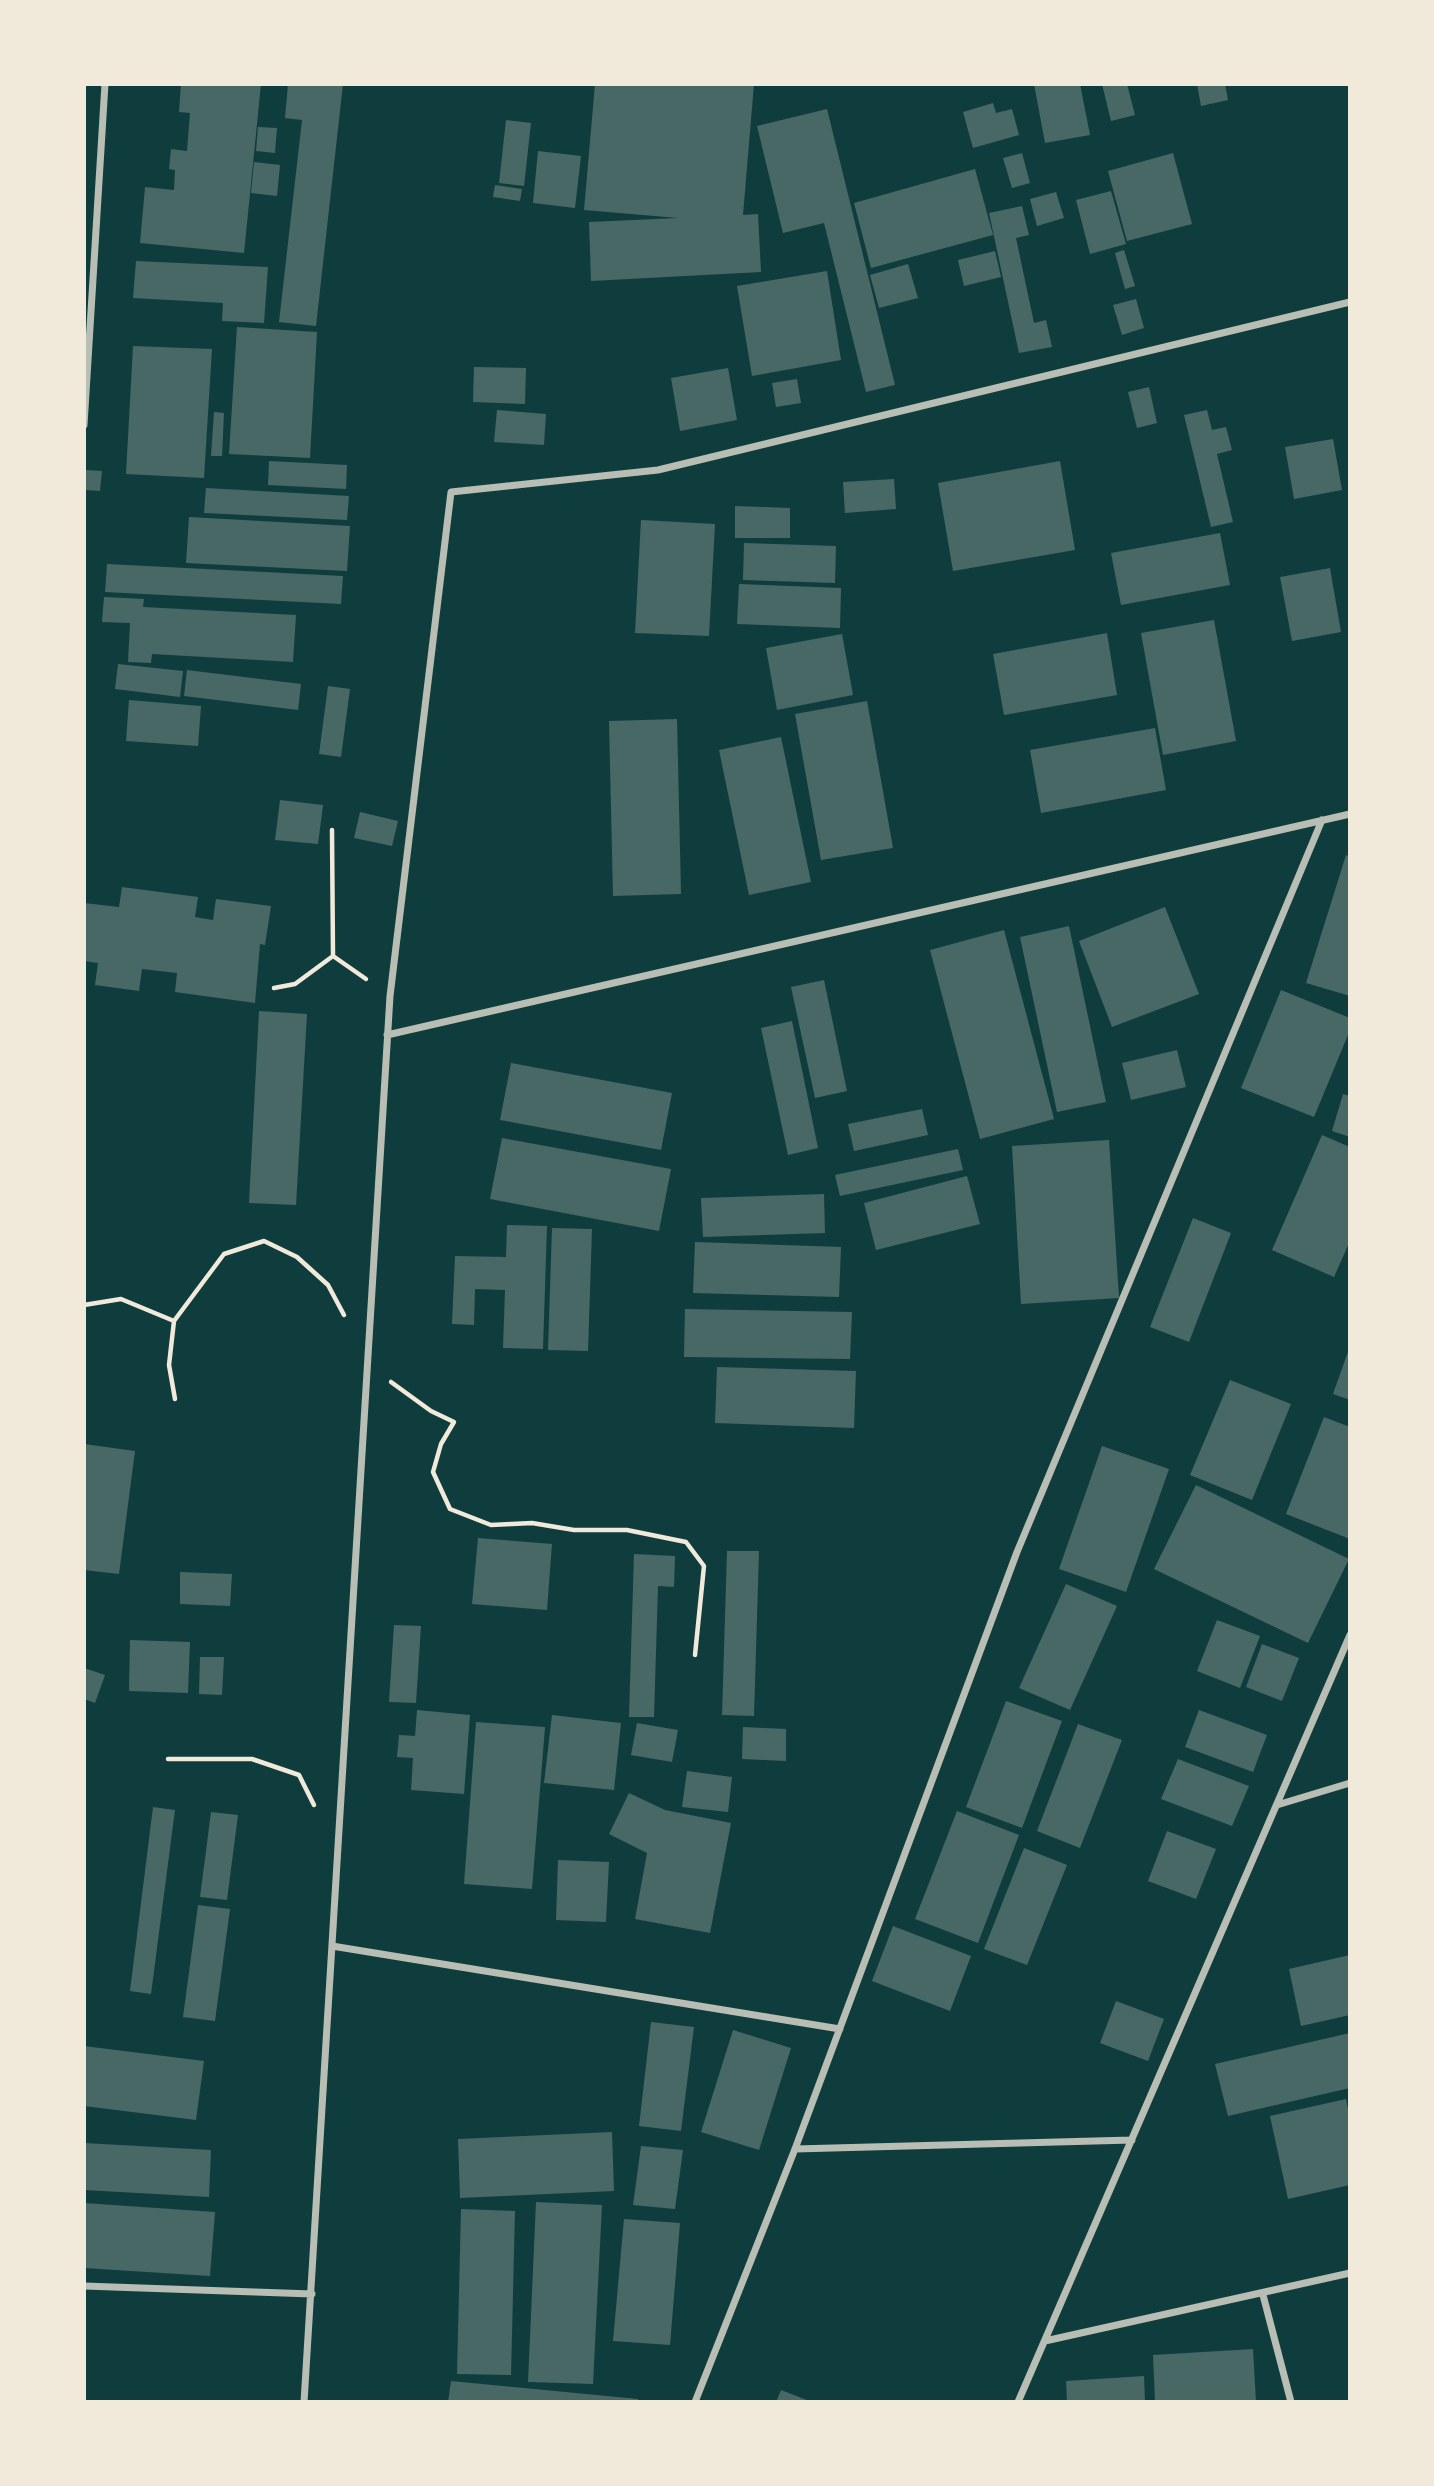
<!DOCTYPE html>
<html>
<head>
<meta charset="utf-8">
<style>
  body { margin:0 }
  #map { position:relative; width:1434px; height:2486px; overflow:hidden; background:#0f3d3e; font-family:"Work Sans",sans-serif }
  canvas { display:block }
  .frame { position:absolute; inset:0; border:86px solid #f1e9da; pointer-events:none }
</style>
</head>
<body>
<div id="map">
<canvas width="1434" height="2486"></canvas>
<div class="frame"></div>
</div>
<script>
const g = document.querySelector('canvas').getContext('2d');
g.lineJoin = 'round';
function fill(path, color) { g.fillStyle = color; g.fill(path, 'evenodd'); }
const shape = rows => new Path2D(rows.map(r => 'M' + r).join(''));
function strokePath(path, color, width, dash) { g.strokeStyle = color; g.lineWidth = width; g.lineCap = dash ? 'butt' : 'round'; g.setLineDash(dash || []); g.stroke(path); }
const building = shape([
  [181,84,261,84,244,253,140,243,145,187,174,190,175,170,169,169,171,149,187,151,190,113,179,112],
  [288,84,343,84,316,326,279,322,302,120,285,118],
  [595,84,754,84,743,215,758,214,761,272,591,281,589,222,678,218,584,210],
  [1034,84,1080,84,1090,135,1045,143],
  [1102,84,1127,84,1135,115,1111,121],
  [1197,84,1225,84,1228,100,1201,106],
  [993,103,996,113,1012,109,1019,135,973,148,963,112],
  [827,109,895,385,866,392,824,223,783,233,757,126],
  [506,120,531,123,524,186,499,183],
  [258,127,277,128,275,153,256,151],
  [538,151,581,156,575,208,533,203],
  [1022,153,1030,183,1012,188,1003,158],
  [1173,153,1192,224,1127,241,1108,171],
  [254,162,280,165,277,196,251,193],
  [975,169,993,235,871,268,854,203],
  [495,185,522,189,520,201,493,197],
  [1111,191,1126,244,1090,254,1076,200],
  [1056,192,1064,218,1037,226,1030,199],
  [1022,206,1029,235,1016,238,1034,323,1046,320,1052,347,1019,353,989,213],
  [1124,250,1135,286,1125,289,1115,253],
  [995,251,1001,277,964,286,958,260],
  [136,261,268,267,264,323,222,321,223,303,133,298],
  [908,264,918,298,879,308,870,275],
  [827,271,841,360,752,376,737,286],
  [1136,299,1144,328,1122,335,1113,305],
  [237,327,317,332,310,458,229,454],
  [133,346,212,349,204,478,126,474],
  [474,367,526,368,525,404,473,402],
  [728,368,737,420,680,431,671,378],
  [797,379,801,403,776,407,772,383],
  [1149,387,1157,423,1137,428,1128,392],
  [497,410,546,414,544,445,494,442],
  [1207,410,1212,430,1226,427,1232,450,1217,454,1233,522,1211,527,1184,415],
  [214,412,224,413,222,456,211,456],
  [1333,439,1342,490,1294,499,1285,447],
  [269,461,347,465,346,489,268,485],
  [1060,461,1075,550,953,571,938,483],
  [86,470,102,471,100,491,85,490],
  [894,479,896,509,845,513,843,482],
  [206,488,349,496,347,520,204,513],
  [735,506,790,508,790,538,735,538],
  [189,517,350,526,347,571,186,563],
  [641,520,715,524,709,636,635,633],
  [1220,533,1230,585,1121,605,1111,553],
  [744,543,836,546,835,583,743,580],
  [107,564,343,576,341,604,105,592],
  [1330,568,1341,632,1292,641,1280,577],
  [739,584,841,588,840,628,737,624],
  [104,597,144,599,143,607,296,615,293,662,152,654,151,663,128,662,130,623,102,622],
  [1214,620,1236,741,1163,755,1141,633],
  [1107,633,1117,695,1004,715,993,654],
  [842,634,853,695,777,710,766,648],
  [118,664,183,671,180,697,115,689],
  [187,670,301,684,298,710,184,696],
  [328,686,350,689,341,757,319,754],
  [129,700,201,706,198,746,126,741],
  [867,701,893,848,821,860,795,714],
  [677,719,681,894,613,896,609,721],
  [1155,728,1166,790,1041,813,1030,750],
  [781,737,811,882,749,895,719,750],
  [280,800,323,805,318,844,275,840],
  [360,812,398,821,392,846,354,838],
  [1346,855,1350,857,1350,996,1306,983],
  [122,887,198,897,195,917,213,920,216,899,271,906,265,945,260,944,255,1003,175,992,177,973,142,969,139,991,95,985,98,963,84,961,84,903,119,907],
  [1165,907,1199,994,1112,1027,1079,941],
  [1069,926,1106,1102,1057,1112,1020,937],
  [1004,930,1054,1119,980,1139,930,950],
  [824,980,847,1091,815,1098,791,987],
  [1281,990,1350,1018,1350,1030,1314,1117,1241,1088],
  [259,1011,307,1014,296,1205,249,1203],
  [792,1021,818,1148,788,1155,761,1028],
  [1177,1050,1186,1087,1131,1100,1122,1063],
  [511,1063,672,1093,661,1150,500,1120],
  [1343,1094,1350,1096,1350,1137,1332,1131],
  [922,1109,928,1135,854,1151,848,1124],
  [1322,1135,1350,1147,1350,1241,1334,1277,1272,1250],
  [502,1138,671,1169,659,1231,490,1199],
  [1109,1140,1119,1298,1021,1304,1012,1146],
  [958,1149,963,1170,840,1196,835,1175],
  [967,1176,980,1224,876,1250,864,1203],
  [824,1194,825,1233,703,1237,701,1198],
  [1193,1218,1231,1233,1189,1342,1150,1327],
  [507,1225,547,1226,543,1349,503,1348,505,1290,475,1289,474,1325,452,1324,455,1256,506,1257],
  [552,1228,592,1229,588,1351,548,1350],
  [695,1242,841,1247,839,1297,693,1293],
  [685,1309,852,1312,850,1359,684,1357],
  [1350,1346,1350,1400,1333,1394],
  [717,1367,856,1371,854,1428,715,1423],
  [1230,1380,1291,1404,1252,1500,1190,1475],
  [1324,1417,1350,1427,1350,1539,1286,1514],
  [84,1444,135,1451,119,1574,84,1570],
  [1102,1446,1169,1469,1126,1592,1059,1569],
  [1196,1485,1349,1559,1308,1643,1154,1569],
  [478,1538,552,1544,547,1610,472,1604],
  [727,1551,759,1551,754,1716,722,1715],
  [634,1554,675,1556,674,1587,658,1586,654,1717,629,1717],
  [180,1572,232,1574,230,1606,180,1604],
  [1066,1584,1117,1606,1070,1710,1019,1688],
  [1217,1620,1260,1636,1240,1688,1197,1671],
  [394,1625,421,1626,416,1703,389,1702],
  [130,1640,190,1642,188,1693,129,1691],
  [1262,1644,1299,1658,1282,1701,1246,1687],
  [200,1657,224,1657,222,1695,199,1694],
  [84,1668,105,1675,95,1703,84,1699],
  [1006,1701,1062,1721,1022,1828,966,1807],
  [417,1710,470,1715,464,1794,411,1790,413,1758,397,1757,399,1735,415,1736],
  [1199,1710,1267,1735,1253,1772,1185,1747],
  [552,1715,621,1723,614,1790,544,1783],
  [476,1722,545,1727,532,1889,464,1884],
  [637,1723,678,1730,672,1762,631,1755],
  [1078,1724,1122,1740,1080,1848,1037,1831],
  [743,1727,786,1729,786,1761,742,1759],
  [1178,1759,1249,1786,1232,1826,1161,1799],
  [687,1771,732,1777,728,1812,682,1807],
  [629,1793,665,1810,731,1823,710,1933,635,1919,647,1853,609,1834],
  [153,1807,175,1810,151,1994,130,1991],
  [957,1811,1019,1835,978,1943,915,1919],
  [211,1812,238,1815,227,1900,200,1897],
  [1167,1831,1216,1849,1196,1899,1148,1881],
  [1024,1848,1067,1865,1027,1965,984,1949],
  [558,1860,609,1862,606,1922,556,1920],
  [198,1905,230,1909,215,2021,183,2017],
  [893,1926,971,1956,950,2011,872,1981],
  [1350,1955,1350,2015,1301,2026,1289,1969],
  [1116,2001,1164,2019,1148,2061,1100,2043],
  [651,2022,694,2027,681,2131,639,2126],
  [733,2030,791,2048,759,2150,701,2132],
  [1350,2033,1350,2088,1228,2116,1215,2064],
  [84,2046,204,2061,196,2120,84,2106],
  [1346,2099,1350,2119,1350,2185,1288,2199,1270,2116],
  [612,2132,614,2191,460,2198,458,2139],
  [84,2143,211,2150,209,2197,84,2190],
  [641,2146,683,2150,675,2209,633,2205],
  [536,2202,602,2205,593,2384,528,2382],
  [84,2203,215,2212,210,2276,84,2268],
  [461,2209,515,2211,511,2375,457,2374],
  [624,2219,680,2223,670,2345,613,2341],
  [1253,2349,1256,2402,1155,2402,1153,2355],
  [1144,2376,1145,2402,1067,2402,1066,2381],
  [451,2381,638,2399,638,2402,448,2402],
  [781,2390,812,2402,776,2402]
]);
const path = shape([
  [332,830,333,956,366,979],
  [274,988,295,984,333,956],
  [84,1305,121,1299,174,1321],
  [391,1382,431,1411,454,1422,441,1444,433,1472,450,1509,491,1525,532,1523,574,1530,627,1530,686,1542,704,1566,695,1655],
  [175,1399,169,1365,174,1321,224,1254,264,1241,297,1257,328,1285,344,1315],
  [168,1759,252,1759,299,1775,314,1805]
]);
const minor = shape([
  [84,425,105,84],
  [387,1035,1350,814],
  [1277,1805,1350,1783],
  [332,1946,840,2029],
  [795,2149,1132,2140],
  [84,2286,312,2294],
  [1263,2295,1291,2402],
  [1045,2341,1350,2273],
  [304,2402,390,996,451,492,658,470,1350,302],
  [695,2402,795,2149,1017,1552,1322,820],
  [1018,2402,1350,1635]
]);
fill(building, '#486865');
strokePath(path, '#f1e9da', 4.5);
strokePath(minor, '#b8beb3', 7);
</script>
</body>
</html>
